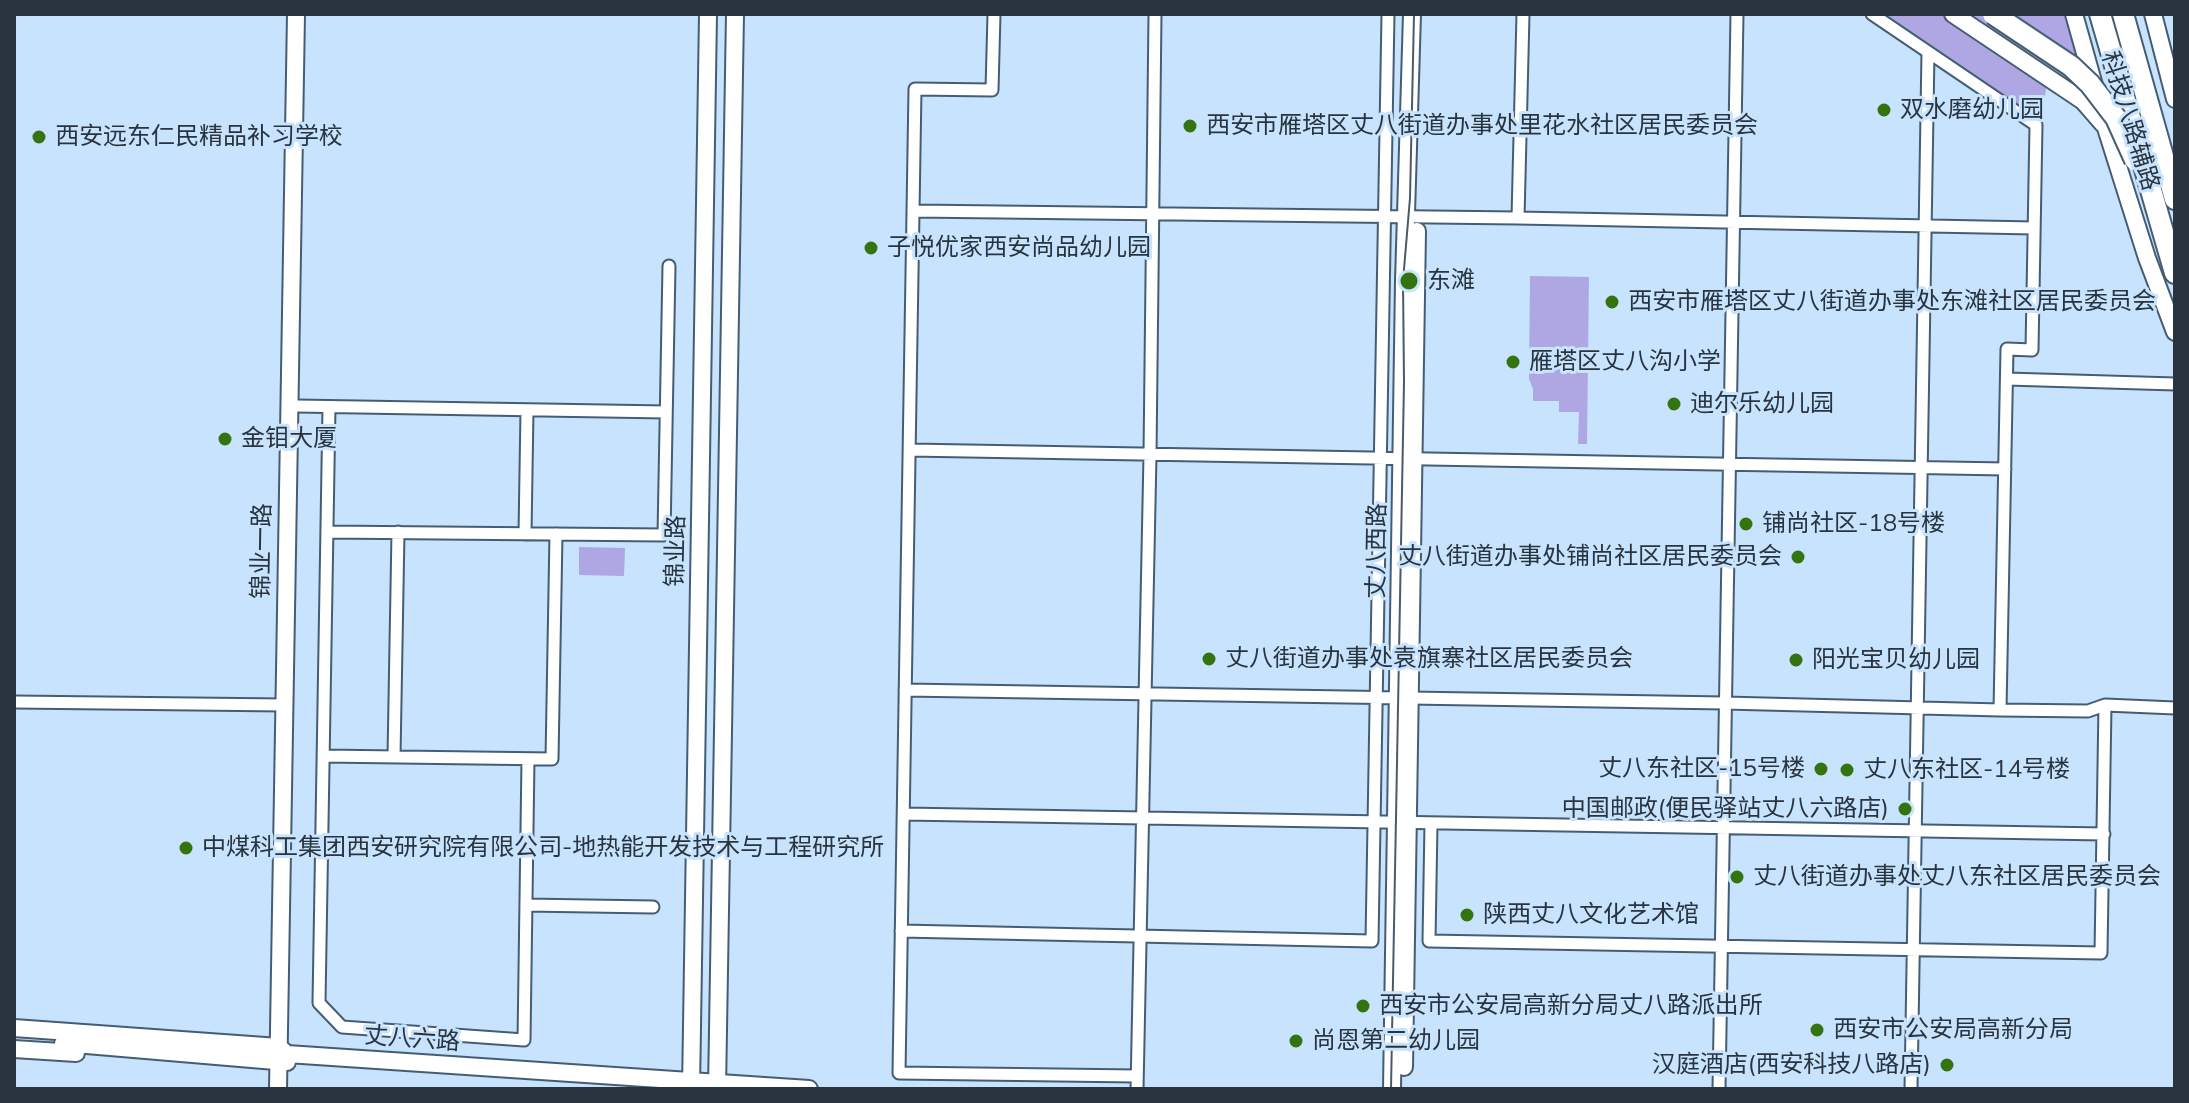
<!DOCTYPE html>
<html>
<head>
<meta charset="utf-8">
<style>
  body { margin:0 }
  #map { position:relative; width:2189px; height:1103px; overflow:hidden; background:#c7e3fd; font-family:Mulish,sans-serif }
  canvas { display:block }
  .frame { position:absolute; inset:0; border:16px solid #29343e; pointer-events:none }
</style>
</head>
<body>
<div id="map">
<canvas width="2189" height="1103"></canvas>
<div class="frame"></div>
</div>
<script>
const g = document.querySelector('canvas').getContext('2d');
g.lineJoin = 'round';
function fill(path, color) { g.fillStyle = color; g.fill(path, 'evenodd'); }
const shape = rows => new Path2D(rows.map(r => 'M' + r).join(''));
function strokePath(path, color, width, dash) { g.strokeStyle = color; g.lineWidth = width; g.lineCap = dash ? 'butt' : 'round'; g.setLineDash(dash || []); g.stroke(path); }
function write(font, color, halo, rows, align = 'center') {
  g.font = font + ' Mulish,"Noto Sans SC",sans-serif'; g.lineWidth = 6; g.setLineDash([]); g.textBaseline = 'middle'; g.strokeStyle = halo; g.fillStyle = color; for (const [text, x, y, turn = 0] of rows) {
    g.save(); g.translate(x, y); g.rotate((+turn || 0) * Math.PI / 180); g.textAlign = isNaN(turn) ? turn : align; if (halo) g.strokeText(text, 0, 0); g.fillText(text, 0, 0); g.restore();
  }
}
const green = shape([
  [1882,14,1941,14,2047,85,2040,120],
  [1970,14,2067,14,2082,65,2083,89],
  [1530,276,1589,277,1587,444,1578,444,1579,412,1559,412,1559,401,1533,401,1533,389,1529,379],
  [579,547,625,548,624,576,579,575]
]);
const street = shape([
  [994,14,992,90,915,89,899,1073,1137,1076],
  [1872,14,2036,125,2032,350,2007,349,2000,710],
  [914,211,1518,218,2034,228],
  [1518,218,1523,14],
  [2007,379,2175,384],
  [297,406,666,412],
  [329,407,319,1003,342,1027,524,1040,528,759],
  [910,450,2005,469],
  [327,532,664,535,669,266],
  [525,534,527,410],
  [905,690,1725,703,2000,710,2088,711,2105,705,2175,708],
  [14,702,284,705],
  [323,756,552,759,556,534],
  [394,757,398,532],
  [904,814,2104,834],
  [1431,823,1429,941,2101,953,2105,705],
  [526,905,653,907],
  [901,931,1372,941,1388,14],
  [1137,1089,1150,455,1155,14],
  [1719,1089,1737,14],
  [1911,1089,1928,52]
]);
const secondary = shape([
  [1953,14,2083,101,2103,124],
  [2074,14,2106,128,2147,258,2175,332],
  [2153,14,2175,99],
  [14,1028,279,1047,287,1054,809,1089],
  [63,1043,287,1062],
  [14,1049,76,1053],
  [1404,1067,1417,231],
  [278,1089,296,14],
  [691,1089,708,14],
  [717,1089,735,14],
  [1392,1089,1404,281,1412,14]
]);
const highway = shape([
  [2100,14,2175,273],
  [2123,14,2175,199]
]);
const tram = shape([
  [1391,1089,1404,382,1403,281,1410,198,1414,14]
]);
const highwayBridge = shape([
  [1993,14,2071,66,2090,84,2116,118,2135,160]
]);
const markers = [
  [1884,110,8,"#34740f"],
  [1190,126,8,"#34740f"],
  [39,137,8,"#34740f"],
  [871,248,8,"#34740f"],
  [1409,281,10,"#34740f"],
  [1612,302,8,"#34740f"],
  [1513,362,8,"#34740f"],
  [1674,404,8,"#34740f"],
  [225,439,8,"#34740f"],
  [1746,524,8,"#34740f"],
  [1798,557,8,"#34740f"],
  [1209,659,8,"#34740f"],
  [1796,660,8,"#34740f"],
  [1821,769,8,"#34740f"],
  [1847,770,8,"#34740f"],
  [1905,809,8,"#34740f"],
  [186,848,8,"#34740f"],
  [1737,877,8,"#34740f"],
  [1467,915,8,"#34740f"],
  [1363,1006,8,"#34740f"],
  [1817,1030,8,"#34740f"],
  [1296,1041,8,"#34740f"],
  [1947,1065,8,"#34740f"]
];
const poiNames = [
  ["双水磨幼儿园",1900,110],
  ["西安市雁塔区丈八街道办事处里花水社区居民委员会",1206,126],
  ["西安远东仁民精品补习学校",55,137],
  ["子悦优家西安尚品幼儿园",887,248],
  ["东滩",1427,281],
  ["西安市雁塔区丈八街道办事处东滩社区居民委员会",1628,302],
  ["雁塔区丈八沟小学",1529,362],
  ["迪尔乐幼儿园",1690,404],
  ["金钼大厦",241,439],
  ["铺尚社区-18号楼",1762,524],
  ["丈八街道办事处铺尚社区居民委员会",1782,557,"right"],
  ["丈八街道办事处袁旗寨社区居民委员会",1225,659],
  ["阳光宝贝幼儿园",1812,660],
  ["丈八东社区-15号楼",1805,769,"right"],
  ["丈八东社区-14号楼",1863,770],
  ["中国邮政(便民驿站丈八六路店)",1889,809,"right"],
  ["中煤科工集团西安研究院有限公司-地热能开发技术与工程研究所",202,848],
  ["丈八街道办事处丈八东社区居民委员会",1753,877],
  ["陕西丈八文化艺术馆",1483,915],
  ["西安市公安局高新分局丈八路派出所",1379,1006],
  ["西安市公安局高新分局",1833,1030],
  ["尚恩第二幼儿园",1312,1041],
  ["汉庭酒店(西安科技八路店)",1931,1065,"right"]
];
const streetNames = [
  ["科技八路辅路",2130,121,73],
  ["锦业一路",262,551,-89],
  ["锦业路",676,551,-89],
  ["丈八西路",1377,551,-89],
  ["丈八六路",412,1039,4]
];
fill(green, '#aea7e3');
strokePath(street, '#455d73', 15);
strokePath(secondary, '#455d73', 20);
strokePath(highway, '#455d73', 24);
strokePath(street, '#fff', 11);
strokePath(secondary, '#fff', 16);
strokePath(highway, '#fff', 20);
strokePath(tram, '#4b5a67', 2);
strokePath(highwayBridge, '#455d73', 24, []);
strokePath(highwayBridge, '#fff', 20);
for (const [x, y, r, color] of markers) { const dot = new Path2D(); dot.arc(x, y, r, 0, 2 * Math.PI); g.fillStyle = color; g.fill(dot); strokePath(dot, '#c7e3fd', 3); }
write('24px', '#29343e', '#c7e3fd', poiNames, 'left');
write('24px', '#29343e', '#c7e3fd', streetNames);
</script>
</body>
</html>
